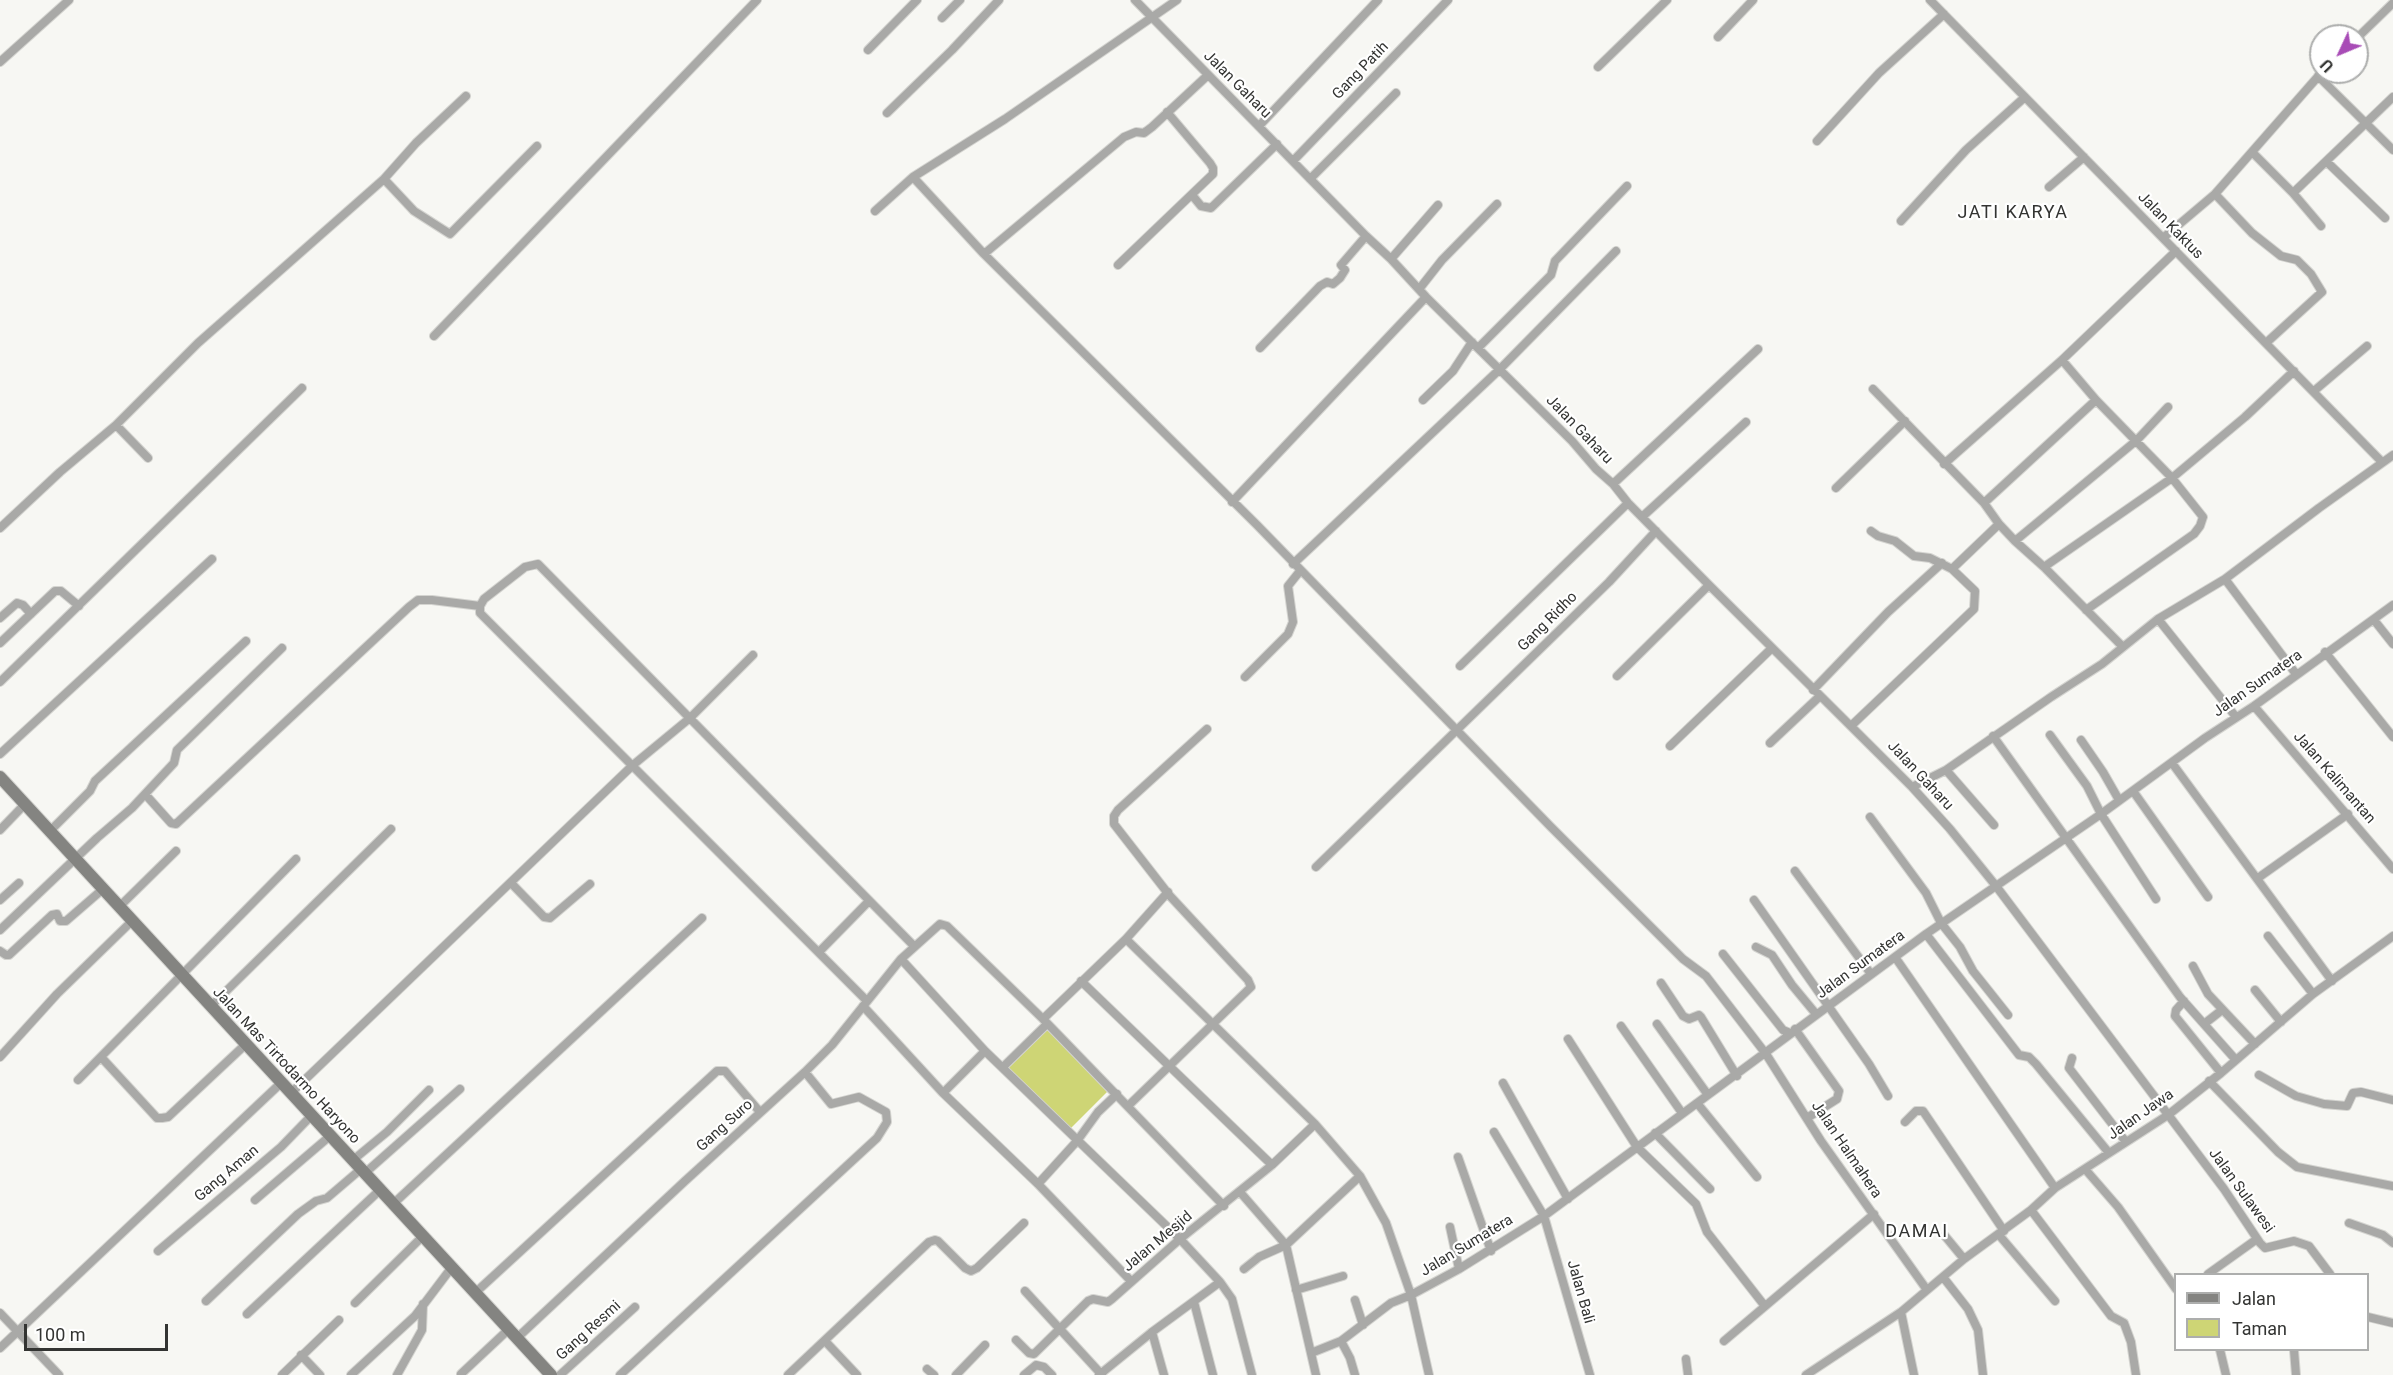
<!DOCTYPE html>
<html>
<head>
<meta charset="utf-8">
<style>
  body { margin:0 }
  #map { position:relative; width:2393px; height:1375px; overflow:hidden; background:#f7f7f3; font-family:Roboto,sans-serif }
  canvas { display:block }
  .legend { position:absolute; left:2174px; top:1273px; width:195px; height:78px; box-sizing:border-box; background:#fff; border:2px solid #adaead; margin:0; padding:8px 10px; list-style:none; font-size:18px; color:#333432 }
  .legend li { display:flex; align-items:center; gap:12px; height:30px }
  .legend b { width:30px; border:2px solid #adaead }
  .north { position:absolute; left:2309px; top:24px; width:60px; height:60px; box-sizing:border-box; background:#fff; border:2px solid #adaead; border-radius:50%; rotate:226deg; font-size:16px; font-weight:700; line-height:24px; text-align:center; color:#333432 }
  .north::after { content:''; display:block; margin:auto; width:21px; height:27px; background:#a84cb6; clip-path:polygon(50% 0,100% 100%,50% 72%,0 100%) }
  .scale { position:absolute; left:24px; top:1324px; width:144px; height:27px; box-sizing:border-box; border:3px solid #333432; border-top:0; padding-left:8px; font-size:18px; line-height:21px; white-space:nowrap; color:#333432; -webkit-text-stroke:4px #fff; paint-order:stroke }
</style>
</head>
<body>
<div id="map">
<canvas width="2393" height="1375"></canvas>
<ul class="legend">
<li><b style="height:8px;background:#848481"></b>Jalan</li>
<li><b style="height:16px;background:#ced575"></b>Taman</li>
</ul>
<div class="north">U</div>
<div class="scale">100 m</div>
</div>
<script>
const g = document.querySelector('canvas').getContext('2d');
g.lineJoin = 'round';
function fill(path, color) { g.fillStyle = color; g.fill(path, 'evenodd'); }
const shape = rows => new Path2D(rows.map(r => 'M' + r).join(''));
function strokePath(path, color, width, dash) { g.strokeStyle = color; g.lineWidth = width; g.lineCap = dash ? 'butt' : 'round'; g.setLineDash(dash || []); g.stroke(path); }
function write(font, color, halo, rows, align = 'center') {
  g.font = font + ' Roboto,sans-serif'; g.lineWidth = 4.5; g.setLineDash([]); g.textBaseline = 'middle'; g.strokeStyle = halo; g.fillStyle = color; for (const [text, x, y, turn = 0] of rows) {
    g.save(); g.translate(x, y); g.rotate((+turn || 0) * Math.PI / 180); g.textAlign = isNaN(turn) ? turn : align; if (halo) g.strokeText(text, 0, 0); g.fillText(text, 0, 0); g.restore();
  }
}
const green = shape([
  [1048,1027,1110,1089,1070,1129,1008,1067]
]);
const street = shape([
  [1135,0,1366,236,1391,259,1426,297,1572,441,1596,469,1613,484,1628,503,1709,585,1912,787,1950,829,1996,886,2224,1189,2260,1243,2265,1248,2294,1241,2309,1246,2330,1274],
  [1930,0,2382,462],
  [942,18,960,0],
  [1718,37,1753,0],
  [2357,38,2393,3],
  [868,50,917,0],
  [0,62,69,0],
  [1598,67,1667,0],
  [2318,76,2393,150],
  [887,113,952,50,999,0],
  [1259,126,1378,0],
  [1817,141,1879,73,1944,14],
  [2252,152,2293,193,2321,226],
  [1293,161,1448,0],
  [2327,162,2385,218],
  [913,177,984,254,1257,525,1550,826,1683,959,1706,976,1766,1054,1821,1141,1927,1290],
  [384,179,414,211,450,234,537,146],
  [1310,179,1396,93],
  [2049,187,2084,157],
  [2293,193,2393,97],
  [2215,194,2252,233,2281,256,2297,260,2311,274,2322,292,2266,343],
  [1192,195,1201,206,1211,208,1277,144],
  [875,211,913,177,1005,119,1177,0],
  [1901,221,1966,150,2025,97],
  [2163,238,2215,194,2322,72],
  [984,254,1124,137,1136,132,1144,133,1152,127,1208,75],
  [1391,259,1438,205],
  [1118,265,1213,174,1213,168,1210,163,1167,112],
  [1420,288,1442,260,1497,204],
  [434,336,757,0],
  [1260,348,1320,286,1327,282,1333,284,1340,278,1345,270,1341,265,1366,236],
  [1478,348,1551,275,1555,261,1627,186],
  [2062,360,2096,400,2172,478,2203,517,2200,526,2194,534,2086,610],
  [1873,389,1984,503,1999,524,2015,541,2044,567,2122,646],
  [2314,391,2367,346],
  [1423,400,1453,371,1472,342],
  [116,425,148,458],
  [1944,464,2062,360,2176,251],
  [1613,484,1758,349],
  [1836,488,1905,421],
  [1232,502,1426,297],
  [1984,503,2096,400],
  [1642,517,1746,422],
  [0,528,60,472,116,425,198,343,384,179,416,143,466,96],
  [1871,531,1878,536,1895,541,1914,556,1930,558,1952,569,1999,524],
  [2015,541,2137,440,2168,407],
  [1293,564,1500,369,1616,251],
  [2044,567,2172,478,2245,417,2294,371],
  [2225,579,2296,674],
  [0,618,17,603,23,605,31,614],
  [2158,619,2225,579,2319,508,2393,455],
  [2374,620,2393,644],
  [0,643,55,591,61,591,79,606],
  [2325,652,2393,737],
  [1460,666,1628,503],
  [1617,676,1709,585],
  [1245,677,1288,634,1293,622,1288,586,1300,571],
  [0,682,302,388],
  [1813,690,1888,612,1942,563],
  [2254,706,2393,869],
  [1852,725,1974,609,1975,591,1952,569],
  [2050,735,2087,786,2101,814,2156,899],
  [1993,736,2180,997,2235,1059],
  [2081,740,2103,772,2119,800],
  [1770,743,1820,696],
  [1670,746,1772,648],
  [0,754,212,559],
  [2172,763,2332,981],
  [1946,770,1994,825],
  [1912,787,1946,770,2051,697,2102,664,2158,619,2236,717],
  [2133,791,2208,897],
  [145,794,171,823,176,824,409,607,418,600,432,600,480,606],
  [1870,817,1926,893,1941,923,1960,947,1973,971,2008,1015],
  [0,830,25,804],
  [50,831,90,791,95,781,246,641],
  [1316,867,1609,582,1656,531],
  [1795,871,1871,974],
  [2258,878,2348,814],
  [511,883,544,917,550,918,590,884],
  [0,900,19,883],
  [1754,900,1869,1064,1888,1096],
  [119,907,176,851],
  [0,930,97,838,132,808,174,763,177,750,282,648],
  [1926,934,2019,1055,2029,1057,2036,1064,2109,1153],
  [2268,936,2313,994],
  [1126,939,1315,1124,1360,1176,1386,1223,1411,1295,1429,1375],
  [1756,947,1772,955,1792,985,1816,1014],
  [0,951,6,955,9,955,52,915,57,914,60,921,66,921,103,889],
  [819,952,869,901],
  [1723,954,1783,1030,1790,1033],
  [1895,957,2055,1188],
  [901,959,985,1051,1180,1239,1220,1282,1152,1332,1099,1375],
  [2193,966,2208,994,2255,1044],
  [1081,981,1272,1165],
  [1661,983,1683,1016,1689,1019,1699,1015,1701,1017,1737,1076],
  [2255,990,2281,1022],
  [867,1001,480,613,480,606,484,599,525,567,538,564,914,946],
  [2184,1001,2176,1010,2175,1016,2221,1073],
  [211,1006,391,829],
  [863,1006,943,1093,1038,1184,1131,1281],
  [1043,1019,1126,939,1168,892],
  [1657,1024,1708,1095],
  [2204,1024,2222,1010],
  [1621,1026,1682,1113],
  [1795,1029,1839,1091,1837,1099,1807,1118],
  [1568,1039,1637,1147,1696,1204,1707,1232,1764,1305],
  [0,1057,57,994,132,921],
  [101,1057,157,1118,162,1118,168,1117,246,1044],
  [2072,1058,2069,1068,2126,1142],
  [1003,1067,1047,1024],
  [2259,1075,2296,1096,2324,1104,2347,1106,2353,1093,2361,1092,2393,1100],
  [78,1080,296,859],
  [2209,1081,2278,1152,2297,1167,2393,1186],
  [1503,1083,1568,1199],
  [291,1093,633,765,690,718,753,655],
  [943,1093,985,1051],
  [1697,1103,1757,1177],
  [1128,1106,1251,987,1248,980,1170,896,1114,824,1114,816,1118,810,1207,729],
  [1905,1122,1916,1111,1923,1111,2004,1231],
  [1494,1132,1544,1216,1590,1375],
  [1655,1133,1710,1189],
  [1458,1157,1491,1251],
  [353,1160,387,1132,429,1090],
  [2085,1169,2118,1207,2176,1289],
  [365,1173,460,1089],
  [1038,1184,1077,1141,1098,1112,1117,1094],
  [1240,1192,1286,1245,1316,1375],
  [255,1200,330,1136],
  [393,1204,702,918],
  [2031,1210,2111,1316,2124,1323,2131,1342,2136,1375],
  [2349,1223,2383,1235,2393,1243],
  [1450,1227,1459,1269],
  [1999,1235,2055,1301],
  [1945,1236,1964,1259],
  [158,1251,281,1147,312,1115],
  [1244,1269,1259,1257,1286,1245,1360,1176],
  [2208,1274,2257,1239],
  [1943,1277,1968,1309,1978,1330,1983,1375],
  [1220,1282,1232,1299,1252,1375],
  [1296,1290,1343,1276],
  [1025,1291,1102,1375],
  [475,1293,717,1071,725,1071,760,1112],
  [1355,1300,1363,1325],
  [206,1301,298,1214,316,1201,327,1198,361,1169],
  [1194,1302,1213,1375],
  [355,1303,423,1236],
  [0,1313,59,1375],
  [247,1314,380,1190],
  [2368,1317,2393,1323],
  [1152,1332,1164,1375],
  [517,1338,685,1181,805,1072,832,1045,901,959,940,924,947,926,1043,1019,1224,1206],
  [1016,1340,1029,1353,1034,1354,1088,1301,1093,1299,1108,1302,1112,1299,1180,1239,1272,1165,1315,1124],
  [825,1341,857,1375],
  [1341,1341,1350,1358,1355,1375],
  [1724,1341,1874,1214],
  [0,1348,281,1083],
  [2220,1350,2226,1375],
  [2294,1350,2296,1375],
  [1311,1353,1341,1341,1391,1303,1411,1295,1459,1269,1544,1216,1926,934,2101,814,2205,738,2254,706,2393,605],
  [301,1355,320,1375],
  [1686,1359,1688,1375],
  [927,1369,934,1375],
  [461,1374,509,1329],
  [282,1375,339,1320],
  [351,1375,415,1316,452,1267],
  [397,1375,422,1330,423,1304],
  [560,1375,635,1307],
  [620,1375,877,1138,887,1122,886,1112,859,1097,831,1104,805,1072],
  [788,1375,929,1242,935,1240,938,1241,965,1268,971,1271,977,1268,1024,1223],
  [956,1375,985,1345],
  [1024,1375,1036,1365,1044,1367,1052,1375],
  [1806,1375,1901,1312],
  [1914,1375,1901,1312,1964,1259,2031,1210,2055,1188,2168,1115,2221,1073,2313,994,2393,936]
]);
const secondary = shape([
  [0,777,551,1375]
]);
const streetNames = [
  ["Gang Patih",1361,71,-46],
  ["Jalan Gaharu",1237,85,45],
  ["Jalan Kaktus",2170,226,46],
  ["Jalan Gaharu",1579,430,46],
  ["Gang Ridho",1548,622,-45],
  ["Jalan Sumatera",2258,684,-35],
  ["Jalan Gaharu",1920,776,47],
  ["Jalan Kalimantan",2334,778,49],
  ["Jalan Sumatera",1861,965,-36],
  ["Jalan Mas Tirtodarmo Haryono",286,1066,47],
  ["Jalan Jawa",2141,1115,-35],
  ["Gang Suro",725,1126,-42],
  ["Jalan Halmahera",1846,1150,56],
  ["Gang Aman",227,1174,-40],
  ["Jalan Sulawesi",2241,1191,54],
  ["Jalan Mesjid",1158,1242,-40],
  ["Jalan Sumatera",1467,1246,-31],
  ["Jalan Bali",1580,1292,74],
  ["Gang Resmi",589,1331,-42]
];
const quarterNames = [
  ["JATI KARYA",2013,213],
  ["DAMAI",1917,1232]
];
fill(green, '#ced575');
strokePath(street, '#d4d4d0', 10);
strokePath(secondary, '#d4d4d0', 14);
strokePath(street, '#a9a9a7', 8);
strokePath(secondary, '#848481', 12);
write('15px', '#333432', '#fff', streetNames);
g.letterSpacing = '1.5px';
write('18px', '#333432', '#fff', quarterNames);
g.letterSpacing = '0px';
</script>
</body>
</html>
